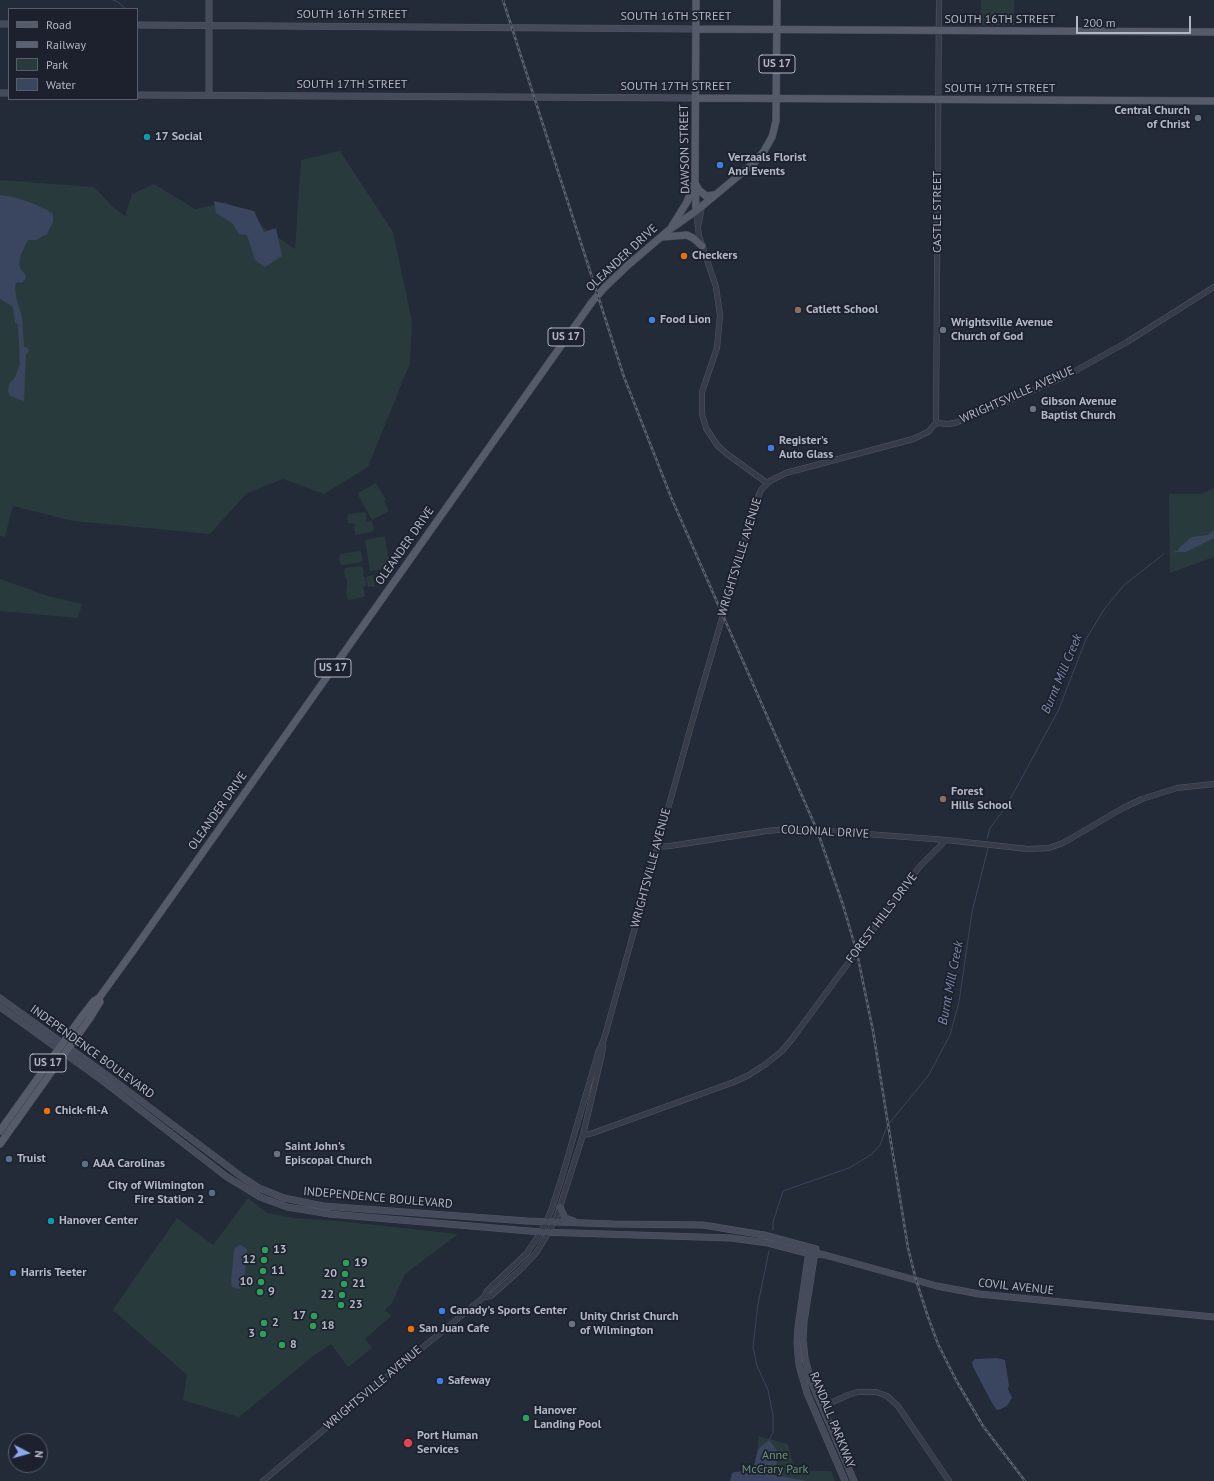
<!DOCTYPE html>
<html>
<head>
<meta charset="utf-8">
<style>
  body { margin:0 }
  #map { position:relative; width:1214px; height:1481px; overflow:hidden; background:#232a38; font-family:"PT Sans",sans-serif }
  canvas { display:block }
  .legend { position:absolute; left:8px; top:8px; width:130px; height:92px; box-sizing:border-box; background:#1c212d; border:1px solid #585d6a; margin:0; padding:5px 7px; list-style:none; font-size:12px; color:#b2b7c5 }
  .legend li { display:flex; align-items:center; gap:8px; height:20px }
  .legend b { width:20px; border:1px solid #585d6a }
  .north { position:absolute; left:8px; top:1433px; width:40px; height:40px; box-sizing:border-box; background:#1c212d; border:1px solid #585d6a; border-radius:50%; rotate:96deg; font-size:11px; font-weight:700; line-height:16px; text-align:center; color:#b2b7c5 }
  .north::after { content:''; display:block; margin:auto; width:14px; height:18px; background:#8ca7ef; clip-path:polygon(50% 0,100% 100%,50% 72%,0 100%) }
  .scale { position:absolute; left:1076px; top:16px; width:115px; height:18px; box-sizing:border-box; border:2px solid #b2b7c5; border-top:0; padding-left:5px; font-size:12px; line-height:14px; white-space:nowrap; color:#b2b7c5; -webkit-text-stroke:3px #1c212d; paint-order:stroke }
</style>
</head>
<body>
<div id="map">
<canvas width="1214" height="1481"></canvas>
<ul class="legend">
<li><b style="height:5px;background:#555b69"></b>Road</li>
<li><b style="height:5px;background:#5b6271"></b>Railway</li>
<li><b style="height:11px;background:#293a3d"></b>Park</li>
<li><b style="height:11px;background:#3a4560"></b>Water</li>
</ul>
<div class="north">N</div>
<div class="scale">200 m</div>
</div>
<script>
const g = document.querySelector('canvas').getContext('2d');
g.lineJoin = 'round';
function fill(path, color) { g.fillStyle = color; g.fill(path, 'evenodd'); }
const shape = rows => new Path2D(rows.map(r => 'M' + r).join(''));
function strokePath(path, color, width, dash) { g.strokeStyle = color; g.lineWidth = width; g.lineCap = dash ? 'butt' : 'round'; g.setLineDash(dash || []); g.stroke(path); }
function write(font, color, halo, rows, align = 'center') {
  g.font = font + ' "PT Sans",sans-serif'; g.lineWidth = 3.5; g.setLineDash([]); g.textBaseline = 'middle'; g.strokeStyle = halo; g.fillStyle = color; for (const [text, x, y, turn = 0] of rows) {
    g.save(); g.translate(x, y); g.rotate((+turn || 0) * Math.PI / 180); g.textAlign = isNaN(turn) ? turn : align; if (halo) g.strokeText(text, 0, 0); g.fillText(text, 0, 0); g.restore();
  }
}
const green = shape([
  [981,0,1014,0,1014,25,980,25],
  [340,151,393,232,412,321,410,363,368,467,324,494,283,479,247,493,210,534,73,521,13,506,5,537,0,536,0,180,94,187,113,207,125,216,132,194,154,184,195,209,226,202,295,249,301,160],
  [376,483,386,500,384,501,389,511,372,520,358,495,358,493],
  [1214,488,1214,557,1170,573,1169,494,1201,494],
  [364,512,366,514,366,522,371,521,373,523,374,530,372,532,355,535,354,526,355,524,348,523,347,516,349,514],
  [385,536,390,568,370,571,365,540],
  [359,551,361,552,363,560,361,562,343,565,340,564,339,556,341,554],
  [361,566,363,567,364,574,363,576,365,578,366,585,363,588,365,595,364,597,349,600,347,598,346,592,347,589,347,579,345,577,344,570,345,568],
  [373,575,375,586,368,587,366,577],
  [0,579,48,596,82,604,78,618,0,611],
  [248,1198,267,1213,294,1218,338,1221,458,1234,405,1274,392,1303,385,1310,391,1316,365,1339,372,1348,348,1367,331,1344,312,1357,239,1417,183,1400,187,1375,114,1311,114,1308,177,1218,213,1245],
  [758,1436,788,1444,794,1468,809,1471,831,1471,835,1481,757,1481]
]);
const water = shape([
  [0,195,13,197,32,203,47,210,53,214,53,222,47,234,36,240,28,240,22,252,19,263,21,270,26,275,25,280,21,283,17,282,15,286,16,297,22,317,24,347,28,348,29,351,26,354,24,401,10,396,8,391,9,384,15,377,20,364,18,324,15,323,13,307,0,299],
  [214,201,254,211,264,232,276,228,282,256,265,267,255,260,247,235,239,234,232,223,216,213],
  [1214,530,1214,538,1186,552,1178,552,1179,548,1183,544,1192,537,1208,535],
  [240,1245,246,1248,247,1251,246,1257,239,1257,246,1259,244,1285,239,1289,232,1287,231,1283,234,1250,236,1247],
  [997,1358,1005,1360,1009,1385,1008,1389,1012,1398,1007,1406,999,1410,996,1409,992,1403,973,1367,972,1362,975,1359],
  [769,1440,779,1453,775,1469,775,1475,807,1481,730,1481,732,1473,735,1472,753,1470,758,1449]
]);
const stream = shape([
  [113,0,118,2,126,9],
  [1174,552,1179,551],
  [987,839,990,828,1006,807,1059,709,1086,639,1105,608,1124,585,1164,554],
  [773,1230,773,1222,783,1191,849,1168,872,1154,880,1145,887,1126,928,1076,950,1035,959,1002,972,912,988,848],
  [769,1440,773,1433,773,1415,768,1390,757,1366,753,1347,758,1304,769,1251]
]);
const tertiary = shape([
  [696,211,699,236,716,287,720,315,717,348,702,392,702,414,706,428,717,445,727,454,767,483],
  [699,223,702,206],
  [936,423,948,424,955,423,1011,400,1068,375,1127,342,1214,287],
  [657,847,670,846,767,831,788,829,814,830,946,840],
  [583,1135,593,1133,734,1082,749,1075,766,1064,782,1051,792,1039,920,866,946,840,1028,849,1049,848,1063,843,1123,808,1142,799,1177,788,1214,784],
  [484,1297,491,1296,520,1270,536,1253,549,1232,558,1213,583,1135,602,1054,603,1046],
  [822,1407,848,1395,858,1392,876,1392,887,1396,898,1406,949,1481],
  [263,1481,377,1385,484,1297,487,1291,527,1253,541,1232,551,1211,561,1180,598,1053,604,1039,691,726,754,507,761,490,770,481,786,473,913,439,928,432,936,423,939,0]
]);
const secondary = shape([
  [0,24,9,24],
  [137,25,696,29],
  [0,93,9,93],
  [137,95,695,98],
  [209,95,209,0],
  [0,998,108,1076,242,1177,259,1188,284,1198,323,1206,527,1221,614,1224,703,1225,764,1235,816,1249],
  [0,1007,103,1081,227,1177,260,1197,287,1207,330,1214,541,1232,731,1238,768,1243,814,1255],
  [560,1207,565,1218,574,1221],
  [809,1251,798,1327,797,1343,799,1365,807,1393,845,1481],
  [815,1252,804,1322,803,1340,805,1358,811,1381,854,1481],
  [814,1255,820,1254,825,1255,937,1286,979,1294,1214,1317]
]);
const primary = shape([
  [696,0,695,182,696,211],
  [696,29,1214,32],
  [695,98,1214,101],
  [696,185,699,190,706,196,714,195],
  [672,226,687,202,693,186],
  [662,237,687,235,693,238,702,246],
  [0,1131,80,1019,94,1001,99,998,133,951,592,302,605,287,627,266,669,230,696,211,755,162,764,151,772,137,776,121,777,0],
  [0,1144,90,1018,100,1002,99,998]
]);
const rail = shape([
  [503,0,624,377,671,497,817,830,843,905,857,953,873,1031,908,1248,916,1280,928,1317,938,1344,956,1380,983,1426,1025,1481]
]);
const markers = [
  [1198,118,4,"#6b7280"],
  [147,137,4,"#0f9aa8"],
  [720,165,4,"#3f7fe0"],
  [684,256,4,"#e8710a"],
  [798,310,4,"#8d6e63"],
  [652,320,4,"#3f7fe0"],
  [943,330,4,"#6b7280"],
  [1033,409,4,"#6b7280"],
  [771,448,4,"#3f7fe0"],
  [943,799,4,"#8d6e63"],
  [47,1111,4,"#e8710a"],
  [277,1154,4,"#6b7280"],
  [9,1159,4,"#5c6f8a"],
  [85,1164,4,"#5c6f8a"],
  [212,1193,4,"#5c6f8a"],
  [51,1221,4,"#0f9aa8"],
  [265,1250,4,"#2e9e5b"],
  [264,1260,4,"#2e9e5b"],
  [346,1263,4,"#2e9e5b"],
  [263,1271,4,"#2e9e5b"],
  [13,1273,4,"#3f7fe0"],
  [345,1274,4,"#2e9e5b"],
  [261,1282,4,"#2e9e5b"],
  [344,1284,4,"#2e9e5b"],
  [260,1292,4,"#2e9e5b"],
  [342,1295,4,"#2e9e5b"],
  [341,1305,4,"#2e9e5b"],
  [442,1311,4,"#3f7fe0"],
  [314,1316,4,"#2e9e5b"],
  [264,1323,4,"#2e9e5b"],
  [572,1324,4,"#6b7280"],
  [313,1326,4,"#2e9e5b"],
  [411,1329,4,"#e8710a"],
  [263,1334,4,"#2e9e5b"],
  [282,1345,4,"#2e9e5b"],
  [440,1381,4,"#3f7fe0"],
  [526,1418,4,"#2e9e5b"],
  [408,1443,5,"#e0444e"]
];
const shields = [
  [777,64,36],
  [566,337,36],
  [333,668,36],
  [48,1063,36]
];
const shieldNames = [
  ["US 17",777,64],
  ["US 17",566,337],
  ["US 17",333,668],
  ["US 17",48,1063]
];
const streetNames = [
  ["SOUTH 16TH STREET",352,15],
  ["SOUTH 16TH STREET",676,17],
  ["SOUTH 16TH STREET",1000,20],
  ["SOUTH 17TH STREET",352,85],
  ["SOUTH 17TH STREET",676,87],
  ["SOUTH 17TH STREET",1000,89],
  ["DAWSON STREET",685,149,-91],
  ["CASTLE STREET",938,212,-90],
  ["OLEANDER DRIVE",622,258,-43],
  ["WRIGHTSVILLE AVENUE",1017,395,-24],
  ["OLEANDER DRIVE",405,546,-55],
  ["WRIGHTSVILLE AVENUE",740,557,-73],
  ["OLEANDER DRIVE",218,811,-55],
  ["COLONIAL DRIVE",825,832,3],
  ["WRIGHTSVILLE AVENUE",651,868,-75],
  ["FOREST HILLS DRIVE",882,918,-53],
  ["INDEPENDENCE BOULEVARD",92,1052,36],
  ["INDEPENDENCE BOULEVARD",378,1198,5],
  ["COVIL AVENUE",1016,1287,6],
  ["WRIGHTSVILLE AVENUE",373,1388,-40],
  ["RANDALL PARKWAY",832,1420,68]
];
const poiNames = [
  ["Central Church",1190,111,"right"],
  ["of Christ",1190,125,"right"],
  ["17 Social",155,137],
  ["Verzaals Florist",728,158],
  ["And Events",728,172],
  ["Checkers",692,256],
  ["Catlett School",806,310],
  ["Food Lion",660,320],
  ["Wrightsville Avenue",951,323],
  ["Church of God",951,337],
  ["Gibson Avenue",1041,402],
  ["Baptist Church",1041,416],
  ["Register's",779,441],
  ["Auto Glass",779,455],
  ["Forest",951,792],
  ["Hills School",951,806],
  ["Chick-fil-A",55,1111],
  ["Saint John's",285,1147],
  ["Episcopal Church",285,1161],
  ["Truist",17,1159],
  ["AAA Carolinas",93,1164],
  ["City of Wilmington",204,1186,"right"],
  ["Fire Station 2",204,1200,"right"],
  ["Hanover Center",59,1221],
  ["13",273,1250],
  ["12",256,1260,"right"],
  ["19",354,1263],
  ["11",271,1271],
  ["Harris Teeter",21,1273],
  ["20",337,1274,"right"],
  ["10",253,1282,"right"],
  ["21",352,1284],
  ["9",268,1292],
  ["22",334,1295,"right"],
  ["23",349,1305],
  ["Canady's Sports Center",450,1311],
  ["17",306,1316,"right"],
  ["Unity Christ Church",580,1317],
  ["of Wilmington",580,1331],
  ["2",272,1323],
  ["18",321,1326],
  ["San Juan Cafe",419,1329],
  ["3",255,1334,"right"],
  ["8",290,1345],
  ["Safeway",448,1381],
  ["Hanover",534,1411],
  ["Landing Pool",534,1425],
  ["Port Human",417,1436],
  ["Services",417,1450]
];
const parkNames = [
  ["Anne",775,1456],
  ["McCrary Park",775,1470]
];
const waterNames = [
  ["Burnt Mill Creek",1062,674,-67],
  ["Burnt Mill Creek",951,983,-79]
];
fill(green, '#293a3d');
fill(water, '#3a4560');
strokePath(stream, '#3a4560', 1);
strokePath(tertiary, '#525763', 6);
strokePath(secondary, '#525763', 7);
strokePath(primary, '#404552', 8);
strokePath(tertiary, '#373c49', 5);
strokePath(secondary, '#454b5b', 6);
strokePath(primary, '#555b69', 7);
strokePath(rail, '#5b6271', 2.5);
strokePath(rail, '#1c212d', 1, [3]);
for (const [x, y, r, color] of markers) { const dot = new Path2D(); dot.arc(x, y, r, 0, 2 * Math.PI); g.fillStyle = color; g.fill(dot); strokePath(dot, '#1c212d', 1.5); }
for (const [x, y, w] of shields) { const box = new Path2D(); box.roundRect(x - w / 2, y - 9, w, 18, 3); g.fillStyle = '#1c212d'; g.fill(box); strokePath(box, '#b2b7c5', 1); }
write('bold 11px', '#b2b7c5', null, shieldNames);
write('12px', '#b2b7c5', '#1c212d', streetNames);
write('bold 12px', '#b2b7c5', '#1c212d', poiNames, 'left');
write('12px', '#6b9479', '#1c212d', parkNames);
write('italic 13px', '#7c8aaa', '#1c212d', waterNames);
</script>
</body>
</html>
